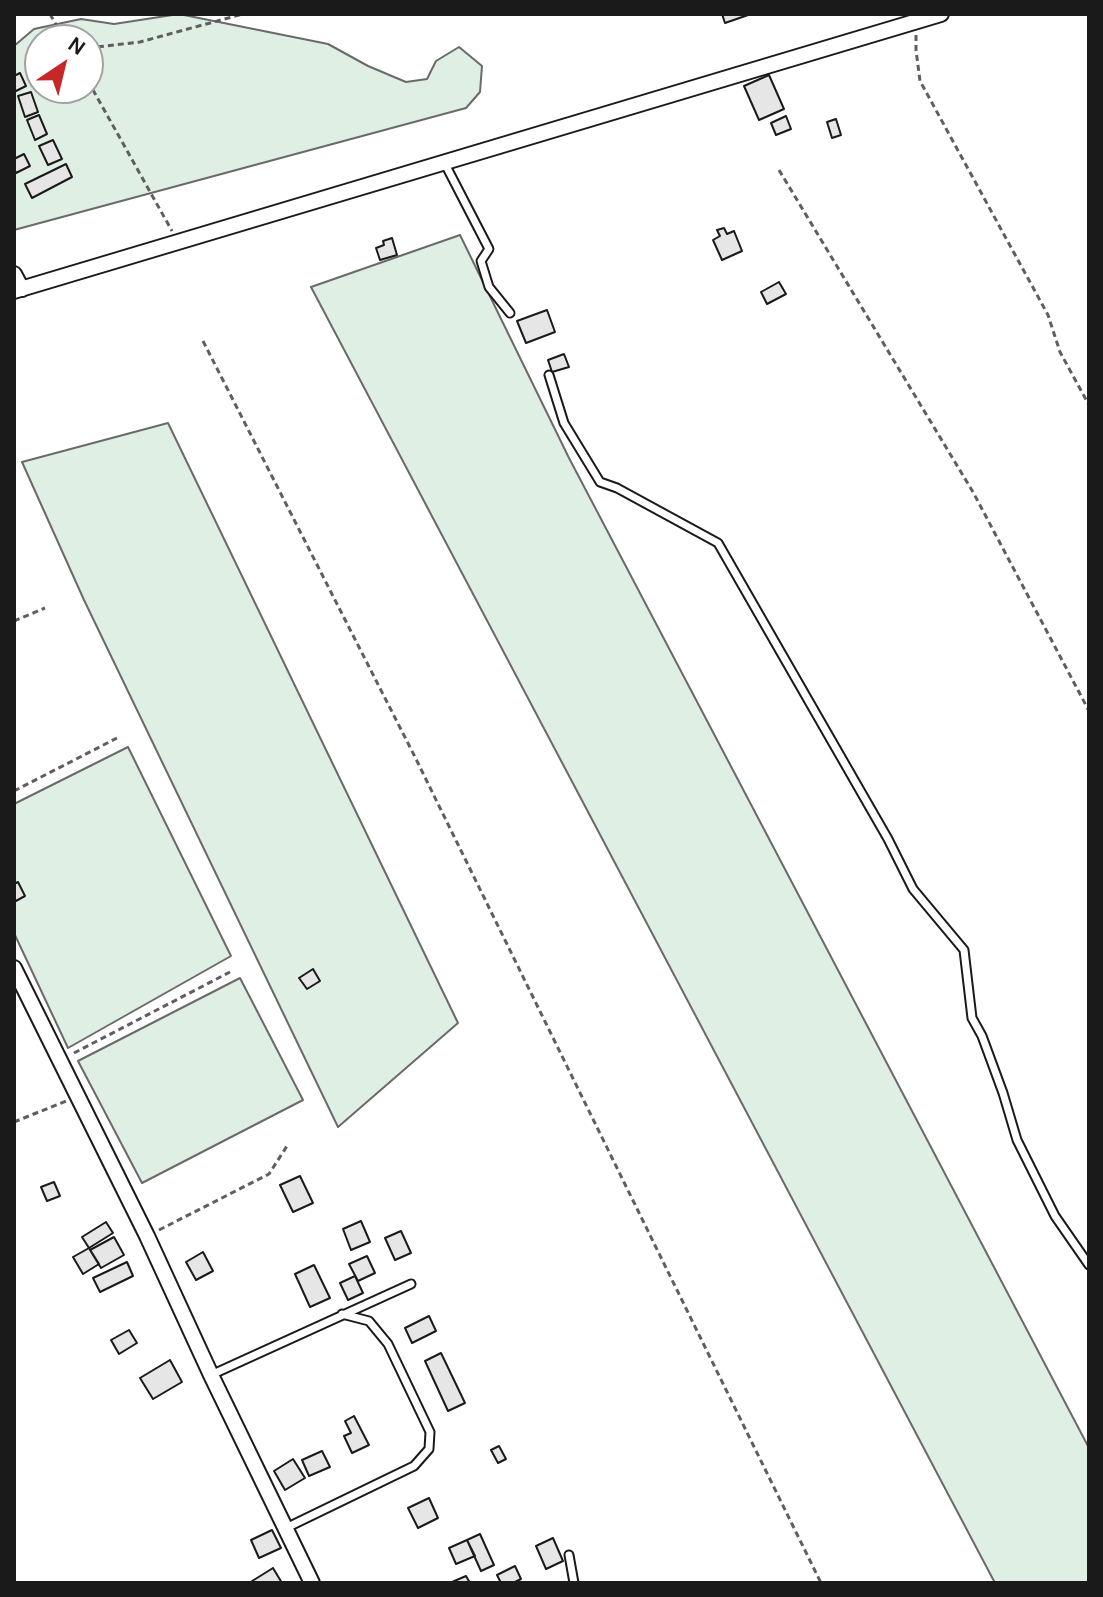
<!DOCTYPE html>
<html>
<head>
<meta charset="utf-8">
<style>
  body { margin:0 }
  #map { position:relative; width:1103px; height:1597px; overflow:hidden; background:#fff; font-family:Karla,sans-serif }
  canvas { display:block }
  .frame { position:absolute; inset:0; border:16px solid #1a1a1a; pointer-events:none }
  .north { position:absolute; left:24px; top:24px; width:80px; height:80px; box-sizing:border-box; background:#fff; border:2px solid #a3a3a3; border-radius:50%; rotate:35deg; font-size:22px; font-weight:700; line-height:32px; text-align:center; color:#1a1a1a }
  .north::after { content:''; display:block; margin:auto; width:28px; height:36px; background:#c62828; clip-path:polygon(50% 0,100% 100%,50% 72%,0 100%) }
</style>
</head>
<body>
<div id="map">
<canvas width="1103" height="1597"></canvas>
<div class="frame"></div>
<div class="north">N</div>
</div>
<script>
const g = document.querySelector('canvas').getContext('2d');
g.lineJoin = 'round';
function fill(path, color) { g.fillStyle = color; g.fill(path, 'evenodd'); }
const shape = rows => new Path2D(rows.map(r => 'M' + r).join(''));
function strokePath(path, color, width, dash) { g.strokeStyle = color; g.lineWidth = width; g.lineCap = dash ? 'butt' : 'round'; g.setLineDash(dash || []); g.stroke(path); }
const green = shape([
  [179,14,328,44,368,66,406,82,427,79,436,61,459,47,482,66,480,92,466,108,14,230,14,46,34,29,81,19,114,24,179,14],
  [40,40,88,40,88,88,40,88,40,40],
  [460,235,569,458,1089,1448,1089,1583,995,1583,311,287,460,235],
  [168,423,458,1023,338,1127,84,600,22,462,168,423],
  [128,747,231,956,68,1048,14,933,14,804,128,747],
  [240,978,303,1100,142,1183,78,1061,240,978]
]);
const building = shape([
  [722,14,751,14,725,23,722,14],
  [20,73,26,86,14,92,14,76,20,73],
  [769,75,784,109,759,120,744,86,769,75],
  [31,92,38,112,25,117,18,96,31,92],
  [39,115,47,134,35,140,27,120,39,115],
  [786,116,791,129,776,135,771,123,786,116],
  [836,119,841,135,832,138,827,122,836,119],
  [53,140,62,159,48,165,39,146,53,140],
  [24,154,30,166,16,173,14,169,14,159,24,154],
  [66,164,72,177,32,198,25,184,66,164],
  [724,228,727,234,734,231,742,251,722,260,713,240,720,236,717,230,724,228],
  [392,238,397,255,380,260,376,248,384,245,383,241,392,238],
  [779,282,786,294,767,304,761,292,779,282],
  [547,310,555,332,526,343,517,321,547,310],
  [564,354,569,367,552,372,548,360,564,354],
  [18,882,25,896,14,902,14,884,18,882],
  [313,969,320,981,307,989,299,978,313,969],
  [300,1176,313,1203,293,1212,280,1185,300,1176],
  [54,1182,60,1196,47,1201,41,1187,54,1182],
  [361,1221,370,1242,351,1250,343,1229,361,1221],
  [106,1222,113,1233,89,1248,82,1237,106,1222],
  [401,1231,411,1253,395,1260,385,1238,401,1231],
  [114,1237,124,1255,101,1268,90,1250,114,1237],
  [89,1248,99,1264,83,1274,73,1257,89,1248],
  [203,1252,213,1271,196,1280,186,1262,203,1252],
  [367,1256,375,1273,358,1281,349,1264,367,1256],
  [127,1262,133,1276,100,1292,93,1278,127,1262],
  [314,1265,330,1298,310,1307,295,1274,314,1265],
  [355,1276,363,1293,348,1300,340,1283,355,1276],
  [429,1316,436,1331,412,1343,405,1328,429,1316],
  [129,1330,137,1343,119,1354,111,1340,129,1330],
  [441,1353,465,1403,448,1411,425,1361,441,1353],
  [170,1360,182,1382,153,1399,140,1378,170,1360],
  [354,1416,369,1445,352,1453,344,1436,351,1433,345,1421,354,1416],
  [499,1446,506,1459,498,1463,491,1450,499,1446],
  [322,1451,330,1467,309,1476,302,1460,322,1451],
  [293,1459,305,1478,285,1490,274,1471,293,1459],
  [429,1498,438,1518,418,1528,408,1508,429,1498],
  [272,1530,281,1548,259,1558,251,1540,272,1530],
  [480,1534,494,1565,481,1571,467,1540,480,1534],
  [553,1538,563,1561,546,1569,536,1546,553,1538],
  [467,1540,475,1556,456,1564,449,1548,467,1540],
  [515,1566,521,1579,513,1583,501,1583,497,1575,515,1566],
  [273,1568,282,1583,249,1583,273,1568],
  [466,1576,470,1583,452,1583,452,1582,466,1576]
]);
const path = shape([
  [50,14,65,40],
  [916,35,916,50,920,81,1048,315,1060,352,1089,405],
  [88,48,140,42,243,14],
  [88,81,172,231],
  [779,170,973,492,1089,711],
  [203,341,414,755,821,1583],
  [14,621,45,608],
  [14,791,117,738],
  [74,1053,230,972],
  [14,1122,66,1101],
  [159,1230,269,1174,287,1146]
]);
const service = shape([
  [444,162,489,249,481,261,489,287,510,313],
  [549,375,564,423,600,482,617,488,718,543,888,839,913,889,964,950,972,1018,982,1036,1003,1093,1017,1140,1055,1216,1089,1265],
  [211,1375,411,1284],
  [286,1528,414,1466,429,1449,430,1432,388,1344,369,1321,342,1314],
  [569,1555,574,1583]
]);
const minor = shape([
  [14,274,22,289],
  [14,291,941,14],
  [14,968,147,1236,211,1375,312,1583]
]);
fill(green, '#e0efe3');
strokePath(green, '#6a6a6a', 2);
fill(building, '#e6e6e6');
strokePath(building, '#1a1a1a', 2);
strokePath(service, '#1a1a1a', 11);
strokePath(minor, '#1a1a1a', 18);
strokePath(path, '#5f5f5f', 3, [6, 4]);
strokePath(service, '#fff', 7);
strokePath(minor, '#fff', 14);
</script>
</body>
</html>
